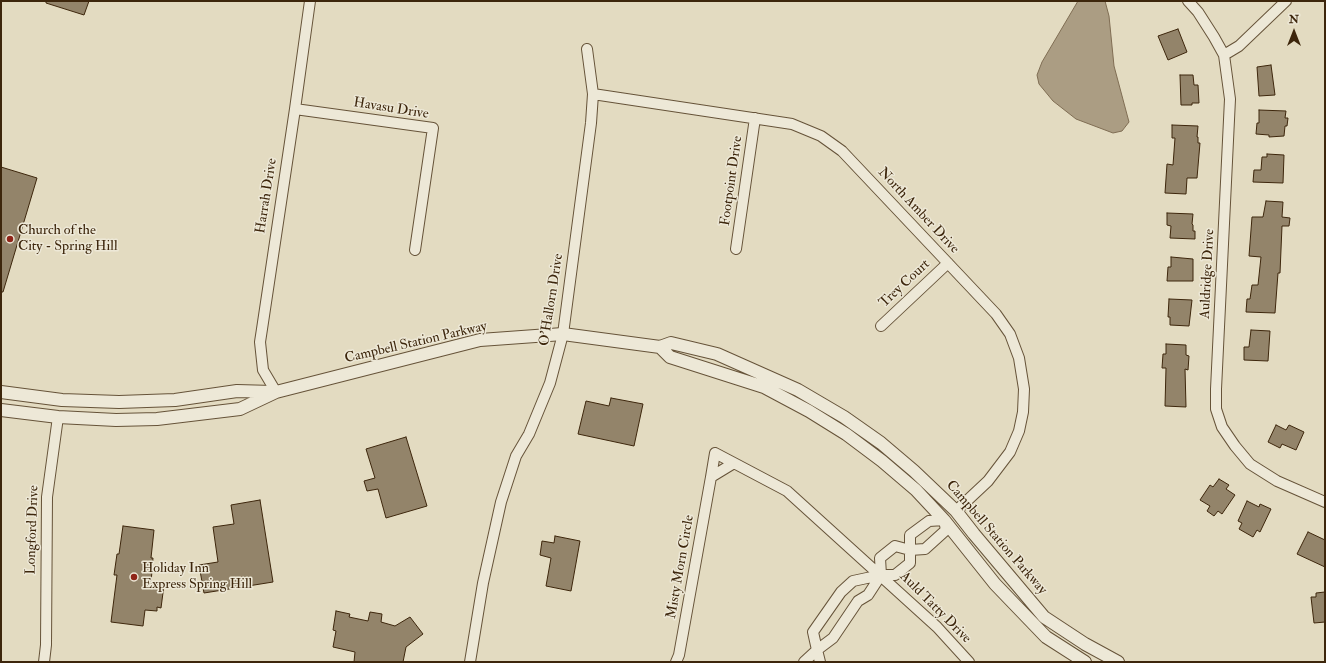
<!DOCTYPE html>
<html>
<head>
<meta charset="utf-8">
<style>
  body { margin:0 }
  #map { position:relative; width:1326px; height:663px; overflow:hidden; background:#e3dbc1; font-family:"IM FELL Double Pica",serif }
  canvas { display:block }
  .frame { position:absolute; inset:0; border:2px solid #3d260c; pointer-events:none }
  .north { position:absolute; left:1274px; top:12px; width:40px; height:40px; -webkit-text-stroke:3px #ede8d7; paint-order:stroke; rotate:0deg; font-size:11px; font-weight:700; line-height:16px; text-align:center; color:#3d260c }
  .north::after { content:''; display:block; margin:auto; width:14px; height:18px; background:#3d260c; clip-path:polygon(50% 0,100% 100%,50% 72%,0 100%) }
</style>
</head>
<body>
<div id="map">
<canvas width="1326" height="663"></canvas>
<div class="frame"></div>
<div class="north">N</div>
</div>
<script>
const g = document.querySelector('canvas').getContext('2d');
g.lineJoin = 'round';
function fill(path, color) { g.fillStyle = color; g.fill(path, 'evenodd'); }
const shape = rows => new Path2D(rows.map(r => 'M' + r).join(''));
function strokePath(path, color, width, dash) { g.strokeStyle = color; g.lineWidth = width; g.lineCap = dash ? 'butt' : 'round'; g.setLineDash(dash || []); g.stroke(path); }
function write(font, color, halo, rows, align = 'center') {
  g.font = font + ' "IM FELL Double Pica",serif'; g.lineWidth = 3; g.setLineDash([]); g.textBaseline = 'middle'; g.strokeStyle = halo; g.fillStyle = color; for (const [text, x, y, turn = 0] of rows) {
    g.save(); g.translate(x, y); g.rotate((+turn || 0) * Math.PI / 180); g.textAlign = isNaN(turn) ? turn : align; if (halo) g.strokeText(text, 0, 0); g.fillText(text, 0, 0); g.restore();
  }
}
const water = shape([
  [1078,1,1105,1,1109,16,1114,66,1129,122,1122,131,1113,133,1076,119,1053,101,1039,84,1037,75,1042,62,1078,1]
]);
const building = shape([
  [46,1,89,1,84,15,46,3,46,1],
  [1178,29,1187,52,1168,60,1158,36,1178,29],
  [1271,65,1275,95,1259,96,1257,67,1271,65],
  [1180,75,1193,75,1194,85,1198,85,1199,103,1192,103,1192,105,1181,105,1180,75],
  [1259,110,1286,111,1285,118,1288,118,1287,126,1285,126,1284,136,1269,137,1269,135,1256,134,1257,123,1259,123,1259,110],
  [1172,125,1198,126,1197,137,1198,137,1198,143,1200,143,1197,178,1187,178,1186,194,1165,193,1167,164,1173,165,1175,138,1172,138,1172,125],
  [1267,154,1284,155,1283,183,1253,182,1254,170,1261,170,1262,157,1267,157,1267,154],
  [1,167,37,178,3,292,1,292,1,167],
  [1266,201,1283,202,1282,217,1290,218,1289,226,1282,226,1280,273,1278,273,1275,313,1246,312,1247,299,1250,299,1252,285,1258,285,1261,257,1249,256,1252,217,1263,217,1266,201],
  [1167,213,1193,214,1192,224,1193,225,1193,231,1195,231,1195,239,1170,238,1171,226,1167,225,1167,213],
  [1171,257,1193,259,1193,281,1167,281,1168,267,1171,267,1171,257],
  [1169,299,1192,300,1189,326,1170,325,1170,317,1168,317,1169,299],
  [1251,330,1270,331,1268,361,1244,360,1244,347,1249,347,1251,330],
  [1166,344,1186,345,1186,355,1189,356,1188,370,1185,369,1186,407,1165,406,1166,368,1162,368,1163,354,1166,354,1166,344],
  [611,398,643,404,634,446,578,434,586,401,609,406,611,398],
  [1276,425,1286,430,1289,425,1304,432,1296,450,1282,444,1280,448,1268,442,1276,425],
  [406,437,427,506,386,518,378,489,367,491,364,481,375,478,366,449,406,437],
  [1219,479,1229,485,1226,489,1235,495,1222,514,1218,511,1214,516,1207,511,1210,506,1200,500,1210,485,1213,487,1219,479],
  [260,500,273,582,204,593,199,565,218,562,213,527,234,524,231,505,260,500],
  [1247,501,1259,507,1260,504,1271,509,1260,532,1257,530,1253,537,1239,529,1242,523,1238,521,1247,501],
  [123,526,154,530,151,558,153,558,151,583,164,585,161,608,157,607,157,611,145,610,143,626,111,622,117,575,114,575,117,554,119,554,123,526],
  [1308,532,1325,540,1325,567,1297,554,1308,532],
  [555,536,580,541,571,591,546,586,551,558,540,555,542,541,554,543,555,536],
  [1325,592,1325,622,1314,623,1311,597,1316,597,1316,593,1325,592],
  [336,611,350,614,349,617,368,621,370,612,382,614,381,622,395,626,410,617,423,634,406,647,403,662,354,662,355,652,333,647,336,631,333,630,336,611]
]);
const minor = shape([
  [1188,1,1198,12,1214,37,1224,55,1230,99,1216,389,1216,409,1222,427,1235,446,1250,464,1277,481,1325,502],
  [1224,55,1239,46,1286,1],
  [593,94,792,124,821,136,842,151,996,314,1010,334,1019,358,1024,389,1023,412,1019,431,1010,452,988,481,956,511],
  [295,109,433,128,415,250],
  [736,249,755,118],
  [881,326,948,263],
  [276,392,263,370,260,342,262,329,295,109,310,1],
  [711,477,715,453,734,463],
  [44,662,46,645,47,497,58,417],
  [470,662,483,583,501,502,516,456,529,434,550,383,563,334,591,123,593,94,587,49],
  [676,662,679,655,711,477,734,463,787,491,937,627,969,662],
  [804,662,817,650,813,632,841,592,853,581,881,575,880,558,895,546,910,550,910,535,929,521,944,520,946,530,925,549,910,550,910,563,895,575,881,575,868,595,858,601,833,638,817,650,820,662]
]);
const tertiary = shape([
  [660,347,670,357,764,387,809,411,846,434,882,461,916,490,944,520,995,584,1046,637,1085,662],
  [1,392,62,400,119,402,175,400,237,391,273,392],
  [1,410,58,417,116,420,157,419,240,409,276,392,480,340,563,334,660,347,671,343,717,354,798,390,844,417,881,443,914,471,956,511,974,534,1044,617,1085,644,1118,662]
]);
const markers = [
  [10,239,4,"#8f2418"],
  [134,577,4,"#8f2418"]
];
const streetNames = [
  ["Havasu Drive",391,109,9],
  ["Footpoint Drive",732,181,-82],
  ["Harrah Drive",267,196,-81],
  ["North Amber Drive",918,211,47],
  ["Auldridge Drive",1208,274,-87],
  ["Trey Court",905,284,-43],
  ["O'Hallorn Drive",552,300,-81],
  ["Campbell Station Parkway",416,343,-13],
  ["Longford Drive",33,530,-88],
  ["Campbell Station Parkway",996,538,49],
  ["Misty Morn Circle",681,567,-80],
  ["Auld Tatty Drive",935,608,45]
];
const poiNames = [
  ["Church of the",18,231],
  ["City - Spring Hill",18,247],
  ["Holiday Inn",142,569],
  ["Express Spring Hill",142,585]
];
fill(water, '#ab9d83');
strokePath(water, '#7f6d53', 1);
fill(building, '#93846a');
strokePath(building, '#3d260c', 1);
strokePath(minor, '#665339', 12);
strokePath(tertiary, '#665339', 14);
strokePath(minor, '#ede8d7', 10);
strokePath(tertiary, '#ede8d7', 12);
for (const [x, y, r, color] of markers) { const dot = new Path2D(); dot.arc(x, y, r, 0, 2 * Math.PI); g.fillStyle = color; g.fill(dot); strokePath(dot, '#ede8d7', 1.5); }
write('14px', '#3d260c', '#ede8d7', streetNames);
write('14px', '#3d260c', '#ede8d7', poiNames, 'left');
</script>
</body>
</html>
